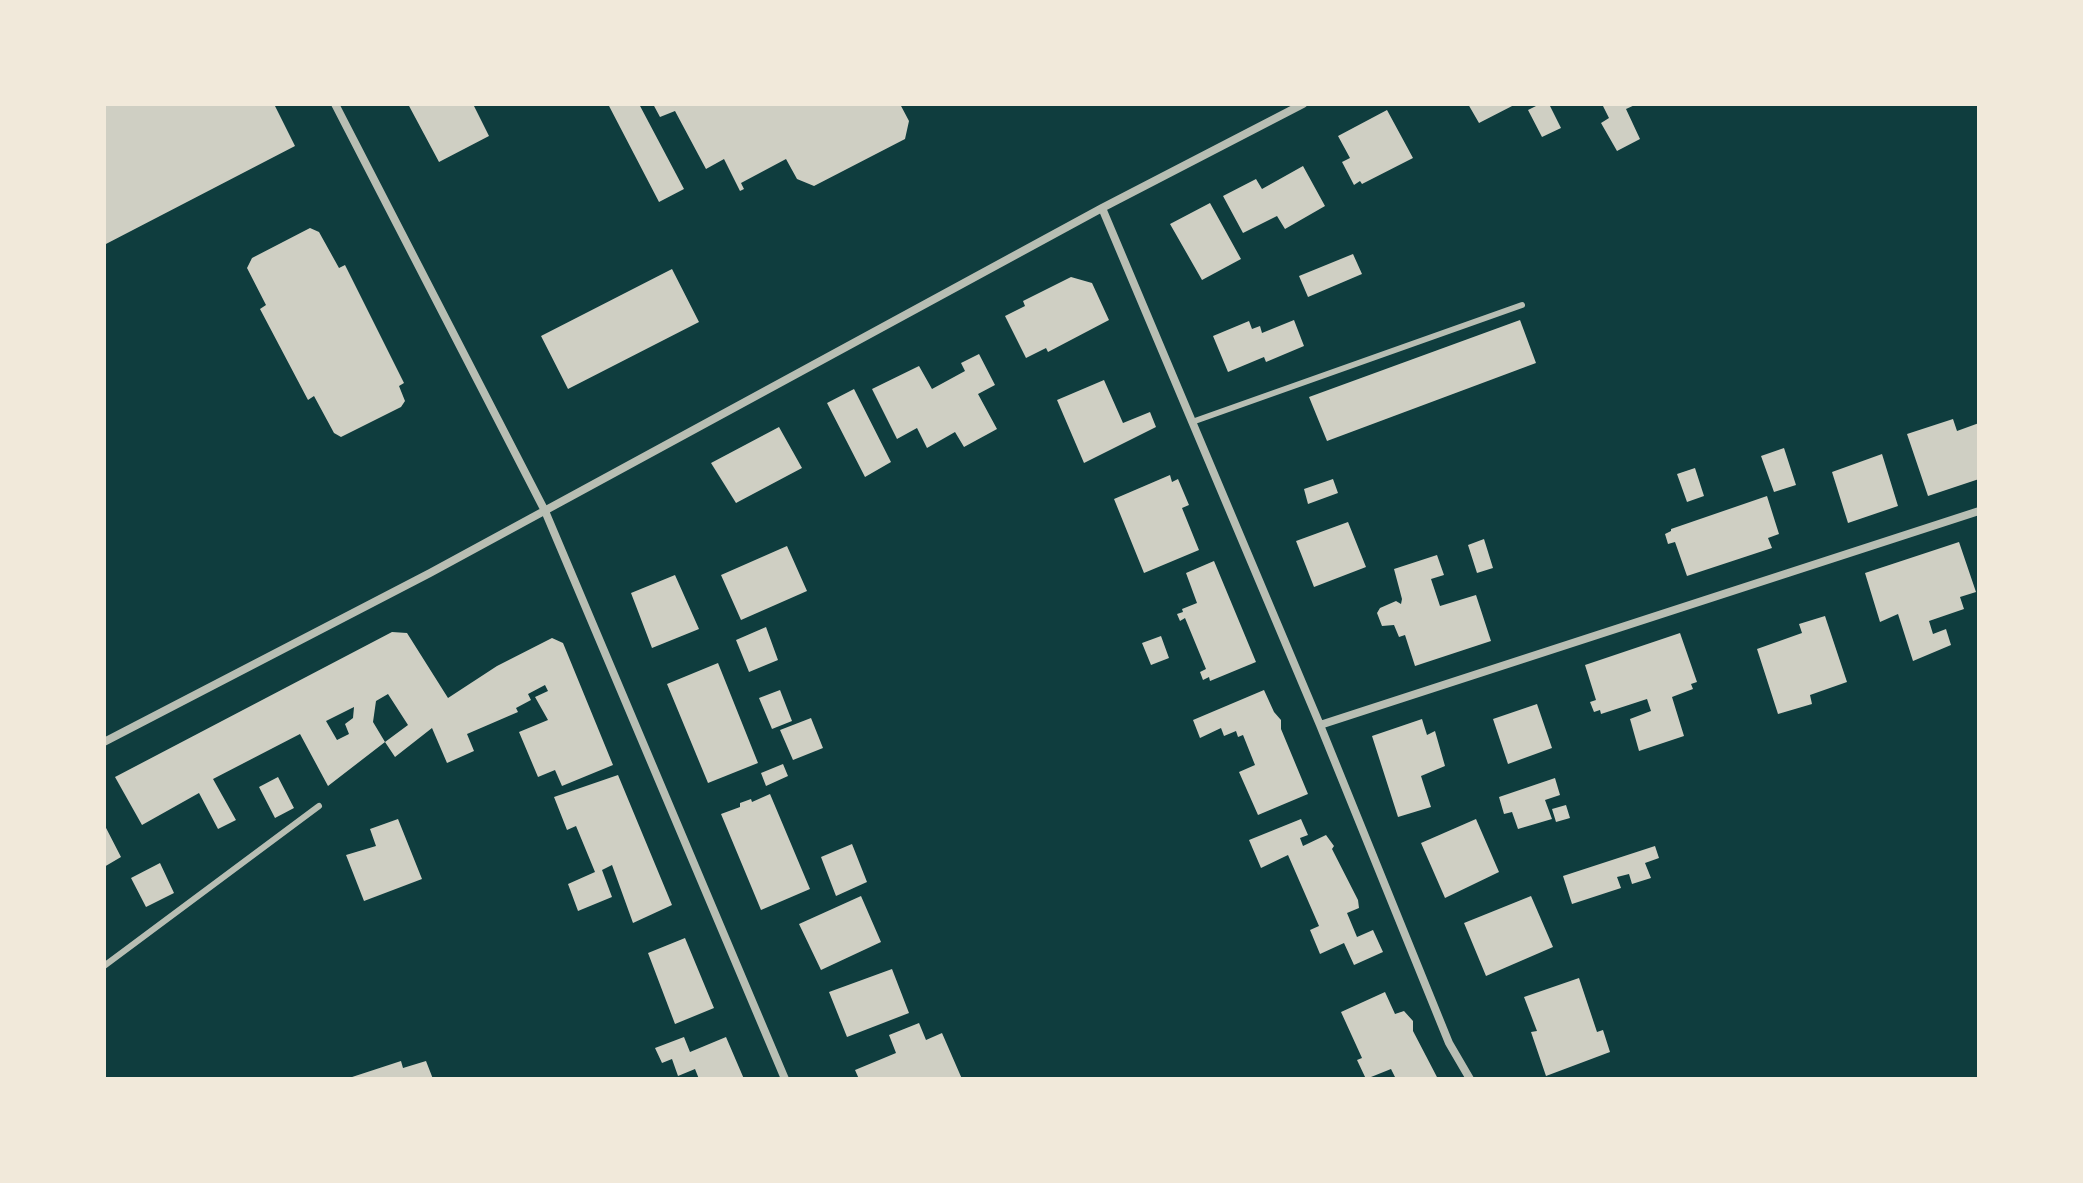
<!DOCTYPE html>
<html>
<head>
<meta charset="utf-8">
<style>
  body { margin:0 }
  #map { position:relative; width:2083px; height:1183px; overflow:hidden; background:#0f3d3e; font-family:Barlow,sans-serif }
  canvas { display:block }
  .frame { position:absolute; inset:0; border:106px solid #f1e9da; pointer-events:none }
</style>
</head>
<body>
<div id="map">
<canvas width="2083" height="1183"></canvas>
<div class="frame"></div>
</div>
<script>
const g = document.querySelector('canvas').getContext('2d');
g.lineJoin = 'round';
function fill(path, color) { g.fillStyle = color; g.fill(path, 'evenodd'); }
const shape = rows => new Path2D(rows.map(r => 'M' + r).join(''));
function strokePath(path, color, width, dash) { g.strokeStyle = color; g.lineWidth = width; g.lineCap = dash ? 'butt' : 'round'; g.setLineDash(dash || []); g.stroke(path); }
const building = shape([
  [104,104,274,104,295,146,104,245],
  [408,104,473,104,489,136,439,162],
  [608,104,639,104,684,189,659,202],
  [653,104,900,104,909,121,905,139,814,186,797,179,786,159,741,183,744,189,740,191,724,159,706,169,675,111,660,117],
  [1468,104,1516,104,1479,123],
  [1540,104,1549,104,1561,128,1542,137,1528,110],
  [1607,104,1637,104,1626,109,1640,139,1617,151,1601,123,1609,118,1603,106],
  [1387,110,1413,158,1362,184,1360,181,1354,185,1342,162,1350,158,1338,136],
  [1303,166,1325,206,1285,229,1277,216,1243,233,1223,196,1256,179,1262,189],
  [1210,203,1241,259,1202,280,1170,224],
  [310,228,319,232,339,268,345,265,404,383,399,386,405,401,401,407,341,437,334,433,314,396,308,400,260,309,266,305,247,268,252,258],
  [1353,254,1362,274,1308,297,1299,276],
  [672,269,699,322,568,389,541,336],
  [1071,277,1092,283,1109,320,1048,352,1046,348,1026,358,1005,316,1025,306,1023,301],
  [1294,320,1304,346,1266,362,1264,357,1228,372,1213,336,1249,321,1252,329,1260,326,1262,333],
  [1520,320,1536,363,1327,441,1309,397],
  [979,354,995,385,978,394,997,429,964,447,955,432,927,448,917,428,897,439,872,389,919,366,932,389,965,371,961,363],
  [1104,380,1123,423,1150,412,1156,427,1084,463,1057,400],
  [854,389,891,462,865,477,827,403],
  [1953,419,1957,431,1979,423,1979,479,1928,496,1907,434],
  [779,427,802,468,736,503,711,463],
  [1784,448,1796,485,1774,492,1761,456],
  [1882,454,1898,506,1848,523,1832,472],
  [1695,468,1704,496,1687,502,1677,474],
  [1170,475,1172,482,1178,479,1189,505,1182,508,1199,550,1144,573,1114,499],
  [1333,479,1338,493,1308,504,1304,489],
  [1767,496,1779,534,1768,538,1772,548,1687,576,1675,542,1668,544,1665,534,1671,531,1671,529],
  [1348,522,1366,567,1314,587,1296,541],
  [1484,539,1493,568,1477,573,1468,545],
  [1959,542,1976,592,1960,597,1964,609,1929,621,1933,634,1946,629,1951,645,1913,661,1898,614,1880,622,1865,573],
  [787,546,807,591,741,620,721,575],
  [1437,555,1444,575,1431,579,1440,606,1476,595,1491,641,1415,666,1405,635,1399,637,1394,625,1382,626,1377,613,1380,608,1396,601,1401,604,1402,599,1394,569],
  [1214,561,1256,662,1210,681,1209,677,1203,680,1200,672,1206,669,1185,618,1180,621,1177,614,1183,612,1182,609,1197,603,1186,573],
  [675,575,699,629,652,648,631,593],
  [1825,616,1847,682,1810,695,1812,704,1778,714,1757,649,1802,633,1799,624],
  [766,627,778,660,749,672,736,640],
  [392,632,407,633,448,698,497,666,552,638,563,643,613,765,562,786,555,770,538,777,519,732,548,720,535,697,548,691,545,685,528,694,531,700,516,708,518,712,467,734,474,751,447,763,432,728,395,757,385,742,408,725,388,694,376,701,373,722,385,742,328,786,300,734,213,779,236,820,218,829,199,793,142,825,115,777],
  [354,707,353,718,345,724,349,734,337,740,326,721],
  [1680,633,1697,682,1691,684,1693,689,1672,697,1684,736,1639,751,1630,719,1651,711,1647,699,1601,714,1600,710,1594,712,1590,702,1596,700,1585,665],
  [1161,636,1169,658,1151,665,1142,643],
  [718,663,758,763,708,783,667,684],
  [780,690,792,721,772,729,759,698],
  [1264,690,1274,712,1281,720,1281,729,1308,794,1258,815,1239,772,1255,765,1243,735,1238,737,1236,731,1224,736,1221,728,1200,738,1193,720],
  [1537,704,1552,748,1508,764,1493,719],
  [811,718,823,748,793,760,780,730],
  [1422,719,1427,735,1435,731,1445,766,1421,776,1431,807,1398,817,1372,736],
  [783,764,788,776,766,786,761,773],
  [618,775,672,905,633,923,612,865,602,870,612,897,578,911,568,884,595,872,576,826,567,830,554,797],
  [278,777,294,808,275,818,259,787],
  [1555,778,1560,795,1545,800,1552,819,1518,829,1512,812,1504,814,1499,797],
  [770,794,810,889,761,910,721,814,740,807,740,803,751,799,752,802],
  [1566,805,1570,818,1556,822,1552,809],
  [398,819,422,879,364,901,346,855,376,846,370,829],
  [1301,819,1308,835,1300,838,1303,846,1326,835,1334,846,1332,849,1358,900,1359,908,1347,913,1357,937,1373,930,1383,952,1354,965,1344,943,1320,954,1310,930,1319,926,1288,855,1261,868,1249,840],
  [1476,819,1499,872,1445,898,1421,843],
  [104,824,121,857,104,867],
  [852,844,867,882,836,896,821,857],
  [1655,846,1659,858,1645,863,1651,878,1632,884,1629,874,1617,877,1621,888,1572,904,1563,876],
  [160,863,174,893,146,907,131,878],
  [861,896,881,942,821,970,799,924],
  [1531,896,1553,947,1486,976,1464,923],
  [685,938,714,1008,675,1024,648,953],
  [892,969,909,1013,847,1037,829,992],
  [1579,978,1597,1032,1603,1030,1610,1052,1546,1076,1531,1032,1537,1031,1524,997],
  [1385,992,1395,1014,1404,1011,1413,1021,1413,1031,1438,1079,1396,1079,1391,1069,1366,1079,1357,1060,1362,1058,1341,1012],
  [919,1023,926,1040,942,1033,962,1079,859,1079,855,1070,896,1053,889,1035],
  [684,1037,690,1052,726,1037,744,1079,699,1079,695,1069,678,1076,672,1059,662,1063,655,1048],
  [401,1061,403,1068,426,1061,433,1079,346,1079]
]);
const service = shape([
  [1192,422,1522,305],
  [104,966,319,806]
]);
const minor = shape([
  [335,104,545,511,785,1079],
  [1102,208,1320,725,1449,1043,1470,1079],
  [1320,725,1979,511],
  [104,742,430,573,1102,208,1303,104]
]);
fill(building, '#cfcfc3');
strokePath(service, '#b8beb3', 6);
strokePath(minor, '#b8beb3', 8);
</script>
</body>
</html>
